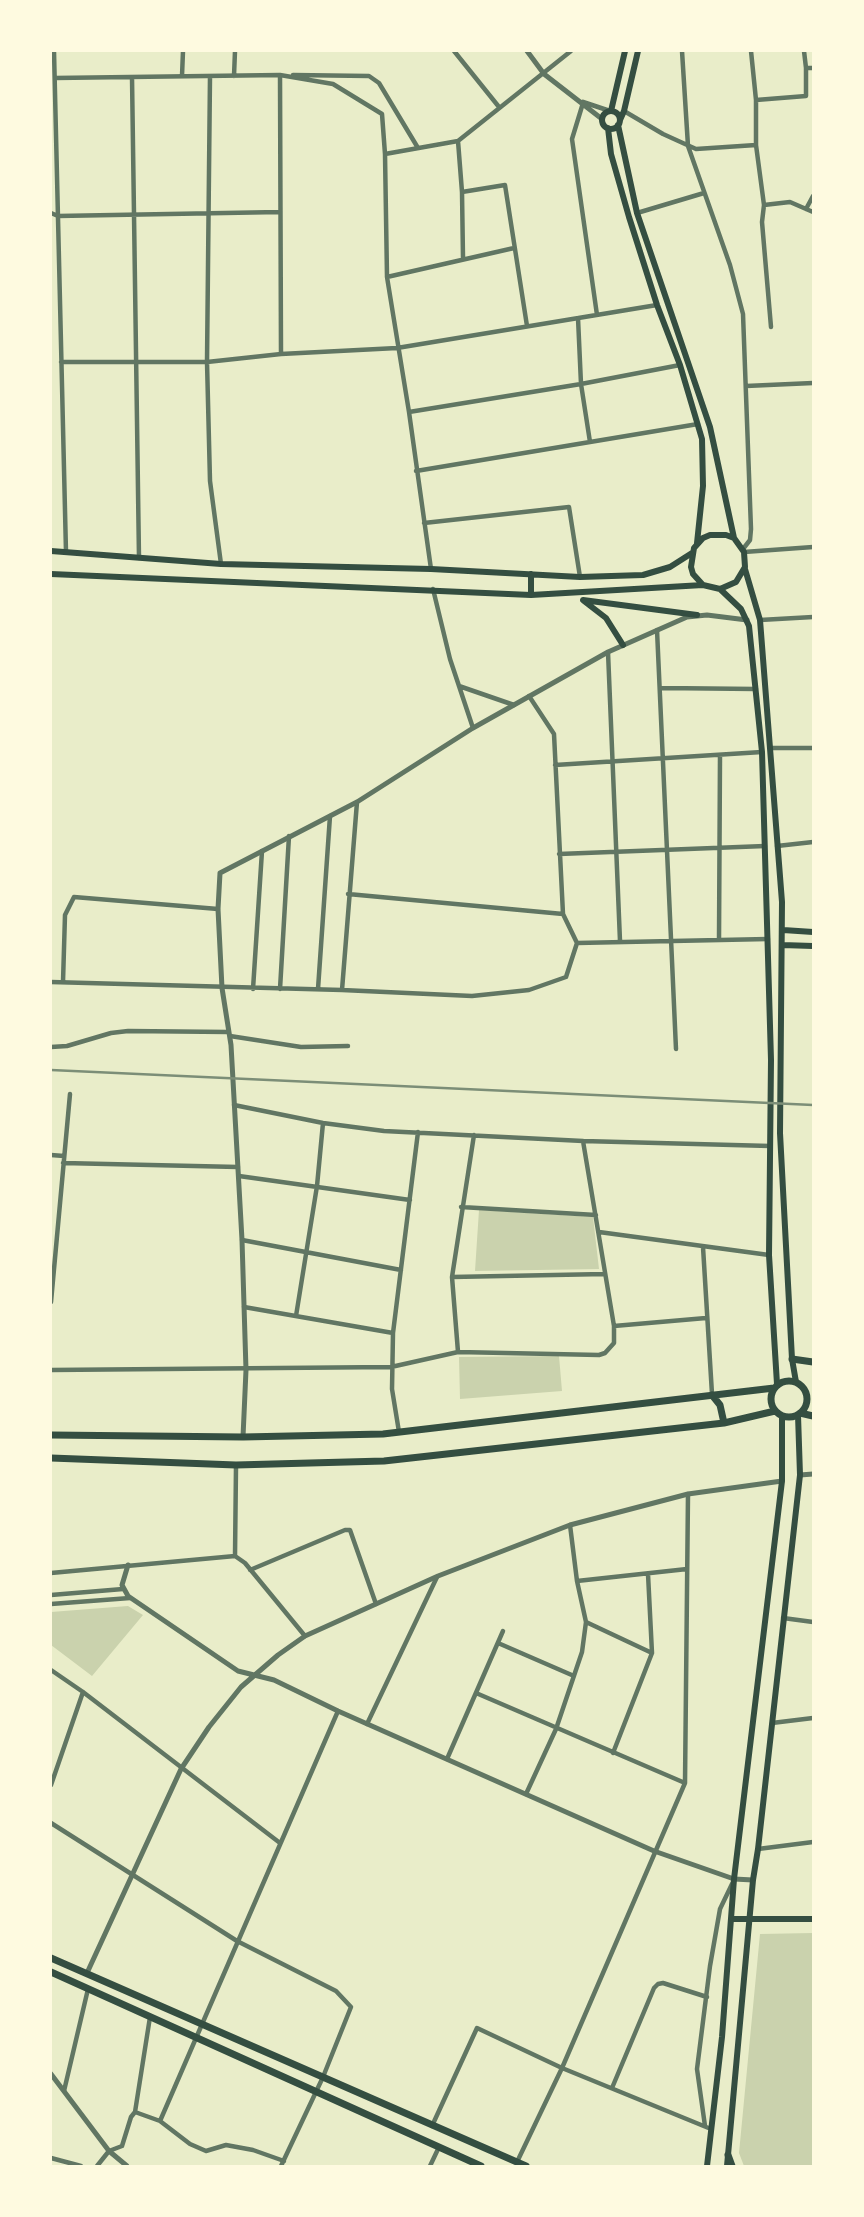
<!DOCTYPE html>
<html>
<head>
<meta charset="utf-8">
<style>
  body { margin:0 }
  #map { position:relative; width:864px; height:2217px; overflow:hidden; background:#e9edc9; font-family:"Playfair Display",serif }
  canvas { display:block }
  .frame { position:absolute; inset:0; border:52px solid #fefae0; pointer-events:none }
</style>
</head>
<body>
<div id="map">
<canvas width="864" height="2217"></canvas>
<div class="frame"></div>
</div>
<script>
const g = document.querySelector('canvas').getContext('2d');
g.lineJoin = 'round';
function fill(path, color) { g.fillStyle = color; g.fill(path, 'evenodd'); }
const shape = rows => new Path2D(rows.map(r => 'M' + r).join(''));
function strokePath(path, color, width, dash) { g.strokeStyle = color; g.lineWidth = width; g.lineCap = dash ? 'butt' : 'round'; g.setLineDash(dash || []); g.stroke(path); }
const green = shape([
  [479,1210,593,1217,599,1269,475,1271],
  [559,1356,562,1391,460,1399,459,1357],
  [128,1606,143,1615,92,1676,51,1645,51,1612],
  [813,1933,813,2166,744,2166,739,2153,760,1934]
]);
const minor = shape([
  [54,51,66,552],
  [454,51,499,107],
  [682,51,688,146,730,265,743,314,751,529,750,540,743,549],
  [751,51,756,100,756,145,764,205,762,222,771,327],
  [804,51,806,68],
  [280,75,281,354],
  [293,75,369,76,379,83,418,148],
  [182,76,183,51],
  [210,76,207,362,210,481,221,564],
  [234,76,235,51],
  [132,77,139,558],
  [55,78,280,75,333,84,382,114,385,154,387,277,409,412,431,569],
  [756,100,806,96,806,68,813,68],
  [583,103,572,139,597,315],
  [624,111,663,134,696,149,756,145],
  [458,141,571,51],
  [385,154,458,141,462,192,463,258],
  [462,192,505,185,527,326],
  [764,205,790,202,813,212],
  [806,209,813,196],
  [51,213,58,216,280,212],
  [637,213,704,193],
  [387,277,514,248],
  [578,318,581,384,590,442],
  [61,362,207,362,281,354,397,348,657,305],
  [746,386,813,383],
  [409,412,581,384,680,365],
  [416,471,698,424],
  [424,523,569,507,580,577],
  [744,552,813,547],
  [433,589,450,659,473,728],
  [760,620,813,617],
  [657,630,676,1049],
  [608,652,620,941],
  [459,686,514,705],
  [661,688,756,689],
  [772,748,813,748],
  [555,765,762,752],
  [777,846,813,842],
  [559,854,765,846],
  [348,894,563,914],
  [719,940,720,755],
  [577,943,768,939],
  [51,982,342,990,472,996,529,990,566,977,577,943,563,914,554,734,529,696],
  [63,982,65,915,74,897,218,909],
  [253,989,262,851],
  [280,989,289,836],
  [318,989,330,816],
  [342,990,357,802],
  [230,1036,301,1047,348,1046],
  [51,1047,67,1046,111,1033,128,1031,228,1032],
  [234,1105,323,1123,384,1131,583,1141,770,1146],
  [51,1155,64,1156],
  [63,1163,238,1167],
  [239,1176,410,1200],
  [461,1207,596,1215],
  [599,1232,769,1255],
  [242,1240,401,1270],
  [703,1247,712,1394],
  [452,1277,605,1274],
  [51,1302,70,1094],
  [244,1307,393,1333],
  [296,1316,317,1186,323,1123],
  [614,1326,706,1318],
  [458,1352,452,1277,474,1135],
  [51,1370,391,1367,458,1352,599,1355,605,1353,614,1343,614,1326,583,1141],
  [399,1432,392,1389,393,1333,418,1132],
  [235,1556,236,1466],
  [250,1570,345,1530,350,1530,376,1604],
  [51,1573,235,1556,245,1563,305,1636],
  [577,1581,687,1569],
  [51,1595,123,1589],
  [51,1604,130,1598],
  [783,1618,813,1622],
  [586,1622,652,1653],
  [498,1643,574,1676],
  [51,1670,83,1692,280,1843],
  [476,1693,685,1783],
  [772,1723,813,1718],
  [367,1724,437,1577],
  [613,1753,652,1653,648,1574],
  [447,1759,503,1631],
  [51,1785,83,1692],
  [526,1794,556,1729,582,1652,586,1622,577,1581,570,1525],
  [51,1823,237,1941,336,1991,351,2007,323,2077,281,2166],
  [758,1849,813,1842],
  [612,2088,654,1988,658,1984,663,1983,707,1997],
  [64,2091,88,1989],
  [135,2112,150,2017],
  [160,2121,338,1711],
  [432,2126,477,2028,562,2068,711,2129],
  [705,2126,697,2069,710,1966,720,1909,732,1884],
  [51,2158,81,2166],
  [517,2162,562,2068,685,1783,688,1494],
  [97,2166,109,2151,122,2146,131,2117,135,2112,160,2121,190,2144,206,2151,226,2145,253,2150,284,2161],
  [430,2166,439,2147]
]);
const tertiary = shape([
  [527,51,544,74,602,119],
  [583,102,610,111],
  [243,1437,246,1370,242,1240,231,1045,222,988,218,909,220,873,357,802,473,728,608,652,687,617,707,615,747,620],
  [800,1475,813,1474],
  [128,1565,122,1585,128,1596,238,1671,274,1680,338,1711,654,1851,734,1879,753,1880],
  [87,1973,181,1769,209,1727,241,1687,278,1655,305,1636,438,1576,570,1525,688,1494,782,1481],
  [51,2074,109,2151,127,2166]
]);
const secondary = shape([
  [611,111,625,51],
  '602 120a9 9 0 1 1 18 0a9 9 0 1 1-18 0Z',
  [620,120,624,111,638,51],
  [618,125,637,213,710,427,734,538],
  [608,128,611,154,629,217,657,305,680,365,702,439,703,486,697,543],
  [51,551,221,564,431,569,580,577,643,575,670,567,692,553],
  [745,569,760,620,782,902,780,1133,792,1359,796,1382],
  [51,574,531,595,703,585,720,589,736,582,745,567,744,552,734,538,726,535,710,535,703,538,694,548,691,567,693,574,703,585],
  [531,574,531,595],
  [720,589,741,609,749,626,762,752,771,1060,769,1255,777,1384],
  [583,600,697,615],
  [584,601,606,618,623,645],
  [783,930,813,932],
  [782,945,813,946],
  [732,1919,813,1919],
  [707,2166,722,2037,734,1879,782,1481,782,1416],
  [727,2166,753,1880,758,1849,800,1475,798,1415]
]);
const primary = shape([
  [792,1359,813,1362],
  '771 1399a18 18 0 1 1 36 0a18 18 0 1 1-36 0Z',
  [712,1395,720,1405,724,1423],
  [800,1413,813,1416],
  [51,1435,243,1437,383,1434,774,1388],
  [51,1458,236,1465,384,1461,724,1423,775,1411],
  [51,1958,526,2166],
  [51,1972,481,2166],
  [728,2155,732,2166]
]);
const rail = shape([
  [51,1070,813,1105]
]);
fill(green, '#cad2ad');
strokePath(minor, '#617663', 4.5);
strokePath(tertiary, '#617663', 5);
strokePath(secondary, '#344e41', 6);
strokePath(primary, '#344e41', 7);
strokePath(rail, '#7c8e77', 2.5);
</script>
</body>
</html>
